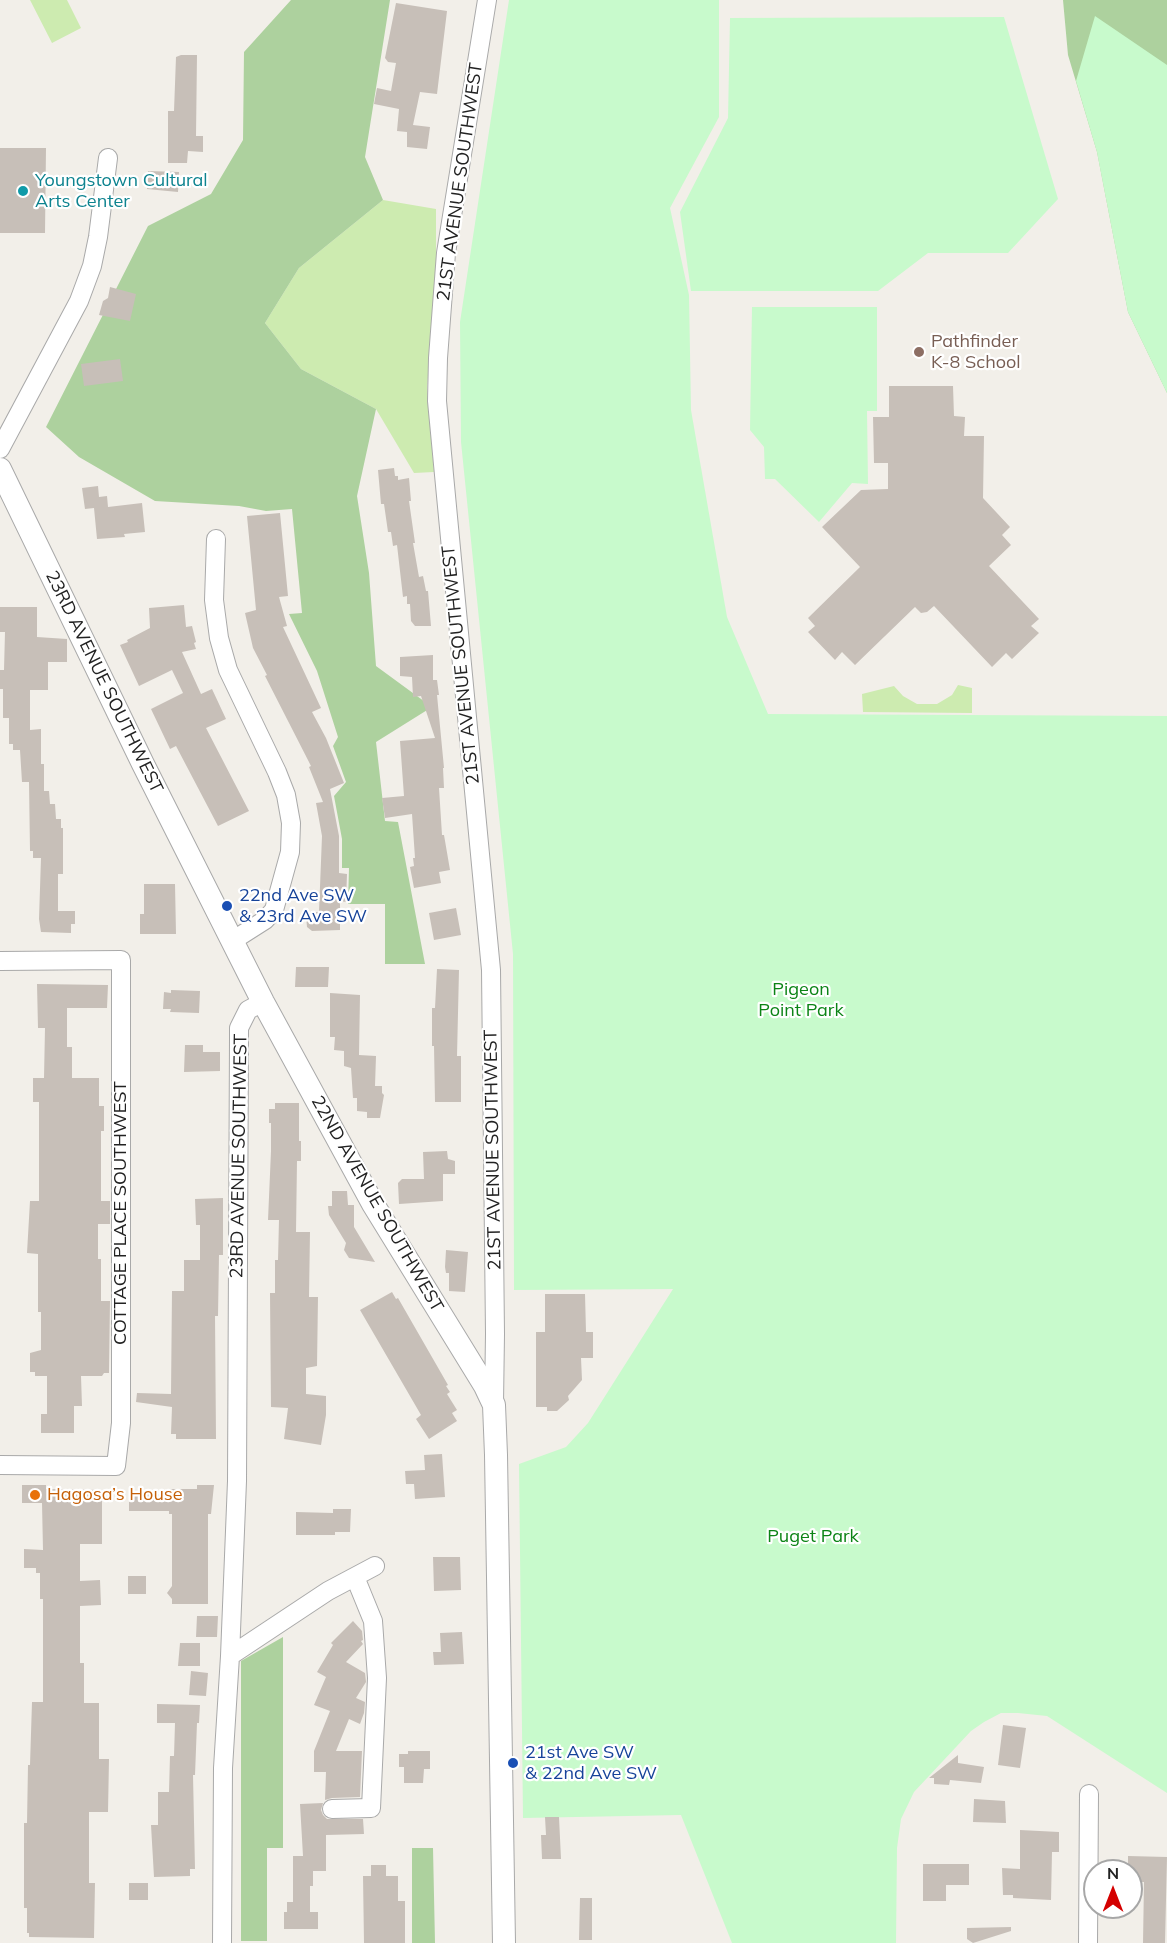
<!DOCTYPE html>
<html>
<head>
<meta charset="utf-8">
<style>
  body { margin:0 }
  #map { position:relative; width:1167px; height:1943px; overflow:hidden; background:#f2efe9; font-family:Mulish,sans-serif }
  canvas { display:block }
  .north { position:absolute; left:1083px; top:1859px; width:60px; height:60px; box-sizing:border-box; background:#fff; border:2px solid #a7a7a7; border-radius:50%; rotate:0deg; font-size:16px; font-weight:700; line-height:24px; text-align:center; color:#222 }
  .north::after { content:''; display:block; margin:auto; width:21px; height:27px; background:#d40000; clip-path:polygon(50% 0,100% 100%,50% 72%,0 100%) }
</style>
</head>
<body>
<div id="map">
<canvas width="1167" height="1943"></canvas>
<div class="north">N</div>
</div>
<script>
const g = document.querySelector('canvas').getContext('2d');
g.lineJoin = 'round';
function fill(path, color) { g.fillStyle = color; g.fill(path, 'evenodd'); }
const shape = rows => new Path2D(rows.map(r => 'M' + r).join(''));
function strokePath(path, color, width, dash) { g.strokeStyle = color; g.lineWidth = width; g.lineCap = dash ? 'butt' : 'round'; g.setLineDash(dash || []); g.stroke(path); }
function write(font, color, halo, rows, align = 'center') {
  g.font = font + ' Mulish,sans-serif'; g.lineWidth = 4.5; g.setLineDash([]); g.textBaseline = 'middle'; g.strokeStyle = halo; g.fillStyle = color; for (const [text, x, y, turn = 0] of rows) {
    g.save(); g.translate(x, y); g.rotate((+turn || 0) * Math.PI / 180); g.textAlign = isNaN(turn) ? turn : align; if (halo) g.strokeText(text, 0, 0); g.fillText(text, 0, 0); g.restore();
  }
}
const grass = shape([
  [30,0,67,0,81,28,52,43],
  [383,200,436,209,436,273,427,388,434,472,414,473,376,409,301,369,265,323,299,268],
  [958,685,972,688,972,713,863,712,862,694,894,686,903,696,917,704,937,704,952,695]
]);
const forest = shape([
  [291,0,390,0,365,157,383,200,299,268,265,323,301,369,376,409,357,496,369,573,376,666,432,707,376,742,385,821,398,822,425,964,385,964,385,904,348,904,349,868,342,868,342,839,334,796,346,782,333,746,338,737,317,671,289,614,302,613,292,509,266,511,239,506,155,501,79,457,46,427,148,226,211,194,243,140,244,52],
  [1063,0,1167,0,1167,393,1128,312,1097,152,1068,55],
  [283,1637,283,1848,267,1848,267,1941,241,1941,241,1661],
  [412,1848,433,1848,435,1943,412,1943]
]);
const park = shape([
  [509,0,719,0,719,117,670,208,689,295,691,410,727,617,768,714,1167,716,1167,1793,1047,1716,1018,1713,1001,1713,984,1722,971,1731,914,1792,901,1819,897,1848,896,1943,732,1943,681,1815,523,1818,519,1464,566,1447,588,1423,673,1289,514,1290,513,954,461,442,460,322],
  [1095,16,1167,65,1167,393,1128,312,1097,152,1076,81],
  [1004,17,1058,199,1008,253,928,253,878,291,691,291,680,212,728,118,730,18],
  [752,307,877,307,877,411,867,411,868,484,852,483,819,522,775,479,765,479,764,447,750,430]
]);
const building = shape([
  [396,3,447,11,437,94,420,92,413,125,430,127,427,149,407,147,407,132,397,131,399,109,374,104,377,88,391,91,396,63,388,62,385,58],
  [181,55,197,55,196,136,203,136,203,152,188,151,187,163,168,163,168,111,174,111,176,57],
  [0,148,46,148,45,233,0,233],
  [148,171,179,172,178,192,147,189],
  [110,287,136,294,130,321,99,315,103,301,108,298],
  [120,359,123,381,84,386,81,364],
  [889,386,953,386,954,416,965,417,964,436,984,436,983,498,1010,527,1002,535,1011,545,989,566,1039,619,1031,626,1039,633,1012,659,1006,653,992,667,934,606,927,612,921,613,915,607,855,665,842,652,835,660,808,632,815,626,808,618,860,567,822,527,861,490,888,489,888,463,874,463,873,417,889,417],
  [394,468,395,476,398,476,398,480,409,478,411,501,409,501,415,543,413,543,419,577,423,576,426,591,428,591,431,626,415,626,411,621,410,604,407,604,407,596,403,597,397,545,393,546,391,532,388,532,384,504,381,504,378,470],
  [98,486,99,497,107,496,108,507,142,503,145,532,124,534,125,537,97,539,94,508,85,509,82,488],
  [280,513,288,596,279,597,287,626,283,627,321,708,312,712,326,738,344,783,330,789,339,836,339,873,347,874,346,902,340,901,340,930,312,931,307,927,306,916,310,916,310,912,319,912,322,836,316,803,323,802,309,767,311,766,265,676,267,675,253,648,245,613,256,610,247,516],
  [184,605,186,627,192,626,196,642,194,643,196,649,182,652,201,694,212,689,226,719,206,728,249,811,218,826,176,746,170,749,151,709,183,693,172,670,139,686,120,645,128,642,127,640,150,628,149,608],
  [0,607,37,607,37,637,67,639,67,662,48,662,48,690,30,690,30,730,41,729,41,764,44,764,44,791,49,791,50,804,55,804,56,819,61,819,61,828,63,828,63,874,58,874,58,911,75,911,75,924,71,924,71,933,41,932,39,919,41,858,33,858,33,851,30,851,29,782,22,782,20,750,13,750,13,744,9,744,9,718,3,718,3,689,0,689,0,670,4,670,5,632,0,632],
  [433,655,433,680,437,680,439,695,437,695,444,768,443,768,444,788,439,788,442,835,444,835,450,870,439,872,441,883,414,888,410,867,414,866,413,858,415,858,412,814,385,818,382,798,404,796,400,741,435,738,421,696,413,697,412,677,400,676,400,657],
  [144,884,175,884,176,934,140,934,140,914,144,914],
  [456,908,461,935,434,940,429,913],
  [296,967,329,967,328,987,295,987],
  [437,969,459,970,457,1056,461,1056,461,1102,435,1102,434,1046,432,1046,432,1008,435,1008],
  [37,984,108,985,107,1008,67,1008,67,1047,72,1047,72,1078,99,1078,99,1106,104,1106,104,1131,101,1131,101,1201,110,1201,110,1224,98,1224,98,1259,101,1259,101,1301,110,1301,109,1373,104,1373,102,1376,81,1376,82,1406,74,1406,74,1433,41,1433,41,1414,47,1414,47,1376,35,1376,35,1372,30,1372,30,1353,41,1350,41,1312,38,1312,38,1254,27,1253,30,1201,39,1201,39,1102,33,1102,33,1078,44,1078,45,1028,38,1028],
  [171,990,200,991,199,1013,170,1012,171,1009,163,1009,164,992,171,993],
  [330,993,360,995,359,1055,376,1056,375,1086,382,1086,382,1093,384,1095,380,1118,367,1118,367,1112,357,1111,357,1098,353,1098,351,1068,344,1066,344,1051,334,1050,335,1037,330,1037],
  [185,1045,203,1045,203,1052,220,1052,220,1071,184,1072],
  [275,1103,299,1103,299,1141,301,1141,301,1161,297,1161,296,1232,310,1232,309,1297,318,1297,317,1366,306,1368,306,1394,326,1396,326,1415,321,1445,284,1439,288,1408,271,1407,270,1293,275,1293,275,1260,278,1260,279,1220,268,1220,271,1151,271,1123,269,1123,269,1109,275,1109],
  [447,1151,448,1159,455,1161,455,1174,443,1174,443,1201,399,1204,398,1183,402,1179,424,1179,423,1152],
  [332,1191,347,1191,348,1205,354,1205,354,1227,375,1262,349,1258,344,1250,346,1243,329,1215,328,1206,332,1206],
  [223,1198,223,1255,219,1255,218,1316,215,1316,216,1439,176,1439,176,1434,171,1434,172,1407,136,1402,137,1393,171,1394,172,1291,184,1291,184,1260,200,1260,200,1225,196,1225,195,1199],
  [446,1250,468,1252,465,1292,449,1291,449,1273,446,1273,445,1267],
  [392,1292,396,1299,398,1298,448,1385,446,1386,450,1392,447,1394,457,1410,452,1413,457,1421,429,1439,416,1419,421,1415,360,1310],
  [545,1294,585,1294,586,1332,593,1332,593,1358,581,1358,582,1380,568,1396,569,1400,557,1411,547,1411,547,1407,536,1407,536,1332,545,1332],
  [442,1454,445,1497,415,1499,414,1484,406,1484,405,1471,425,1470,424,1455],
  [22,1485,46,1485,46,1489,102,1490,102,1544,80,1544,80,1581,100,1580,101,1605,80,1606,80,1663,84,1663,84,1703,99,1703,99,1759,109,1759,108,1812,89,1812,89,1883,95,1883,94,1938,29,1937,29,1933,27,1933,27,1908,24,1908,24,1823,27,1823,28,1765,30,1765,32,1702,43,1702,43,1599,40,1599,40,1573,36,1573,36,1568,24,1568,24,1549,43,1550,42,1503,22,1503],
  [197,1485,214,1485,211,1514,208,1514,208,1604,172,1604,172,1599,167,1593,172,1586,172,1514,169,1514,169,1511,129,1511,129,1494,166,1494,166,1489,197,1489],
  [333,1509,351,1509,350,1532,335,1532,335,1535,296,1535,296,1512,333,1513],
  [433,1557,460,1557,461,1590,434,1591],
  [128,1576,146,1576,146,1594,128,1594],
  [197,1616,218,1616,217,1637,196,1637],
  [353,1621,362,1631,363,1640,361,1641,363,1644,346,1662,365,1673,366,1682,356,1698,365,1702,364,1713,360,1724,349,1719,336,1751,362,1751,360,1797,332,1798,325,1800,326,1772,314,1772,314,1751,330,1711,314,1705,326,1677,317,1672,333,1645,331,1643],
  [462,1632,464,1664,434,1665,433,1652,441,1652,440,1633],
  [180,1643,200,1643,200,1666,178,1666],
  [191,1671,208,1673,206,1696,189,1695],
  [157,1704,200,1705,199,1723,197,1723,195,1775,193,1775,195,1869,190,1869,190,1876,154,1877,151,1825,158,1825,158,1792,169,1792,170,1756,174,1756,175,1723,157,1723],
  [1003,1725,1026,1728,1020,1768,998,1765],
  [408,1751,430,1751,430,1769,424,1769,423,1783,404,1783,404,1767,399,1767,399,1754,408,1754],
  [958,1755,958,1763,984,1767,981,1783,950,1780,949,1785,934,1784,934,1778,929,1778],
  [974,1799,1005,1801,1006,1823,973,1822],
  [323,1803,321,1810,323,1815,327,1819,363,1819,364,1834,326,1835,326,1871,313,1871,313,1886,310,1886,310,1912,318,1912,318,1929,284,1929,284,1912,287,1912,287,1902,293,1902,293,1856,303,1856,300,1804],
  [545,1817,559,1817,561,1859,542,1859,541,1835,546,1835],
  [1020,1830,1059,1832,1059,1852,1052,1852,1051,1900,1013,1898,1013,1895,1003,1895,1002,1868,1020,1869],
  [1128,1856,1167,1857,1165,1943,1143,1943,1144,1882,1131,1882,1131,1871,1128,1871],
  [923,1864,969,1864,969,1885,946,1885,946,1901,923,1901],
  [371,1865,386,1865,386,1876,398,1876,398,1901,405,1901,405,1943,364,1943,363,1876,371,1876],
  [129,1883,148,1883,148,1900,129,1900],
  [580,1898,592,1898,592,1940,579,1940],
  [1011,1927,1011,1931,973,1943,967,1939,967,1928]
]);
const minor = shape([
  [487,0,446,253,438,358,437,401,491,970,495,1334,494,1403],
  [0,449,79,301,92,266,98,237,108,158],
  [216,539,214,600,219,638,228,670,277,772,286,795,291,823,290,852,274,910,265,920,232,941],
  [0,961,121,960,121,1423,116,1466,0,1465],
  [230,1656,328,1591,375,1566],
  [332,1809,371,1808,377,1678,373,1621,355,1577],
  [222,1943,223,1768,230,1656,237,1481,239,1038,239,1028,248,1010,263,1002],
  [1088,1943,1089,1794]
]);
const tertiary = shape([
  [0,469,143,764,263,1002,373,1204,485,1386,494,1405,496,1455,504,1943]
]);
const markers = [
  [23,191,6,"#0f9aa8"],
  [919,352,6,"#8d6e63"],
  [227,906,6,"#1a4fb4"],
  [35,1495,6,"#e8710a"],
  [513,1763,6,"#1a4fb4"]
];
const cultureNames = [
  ["Youngstown Cultural",35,181],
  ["Arts Center",35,202]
];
const streetNames = [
  ["21ST AVENUE SOUTHWEST",460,182,-82],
  ["21ST AVENUE SOUTHWEST",461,665,-96],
  ["23RD AVENUE SOUTHWEST",104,682,64],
  ["21ST AVENUE SOUTHWEST",493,1150,-91],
  ["23RD AVENUE SOUTHWEST",239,1156,-89],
  ["22ND AVENUE SOUTHWEST",377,1204,60],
  ["COTTAGE PLACE SOUTHWEST",121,1213,-90]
];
const educationNames = [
  ["Pathfinder",931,342],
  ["K-8 School",931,363]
];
const transitNames = [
  ["22nd Ave SW",239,896],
  ["& 23rd Ave SW",239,917],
  ["21st Ave SW",525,1753],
  ["& 22nd Ave SW",525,1774]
];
const parkNames = [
  ["Pigeon",801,990],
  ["Point Park",801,1011],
  ["Puget Park",813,1537]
];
const foodNames = [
  ["Hagosa’s House",47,1495]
];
fill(grass, '#cdebb0');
fill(forest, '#add19e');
fill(park, '#c8facc');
fill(building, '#c7bfb8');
strokePath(minor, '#a9a9a9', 20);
strokePath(tertiary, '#a9a9a9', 24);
strokePath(minor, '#fff', 18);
strokePath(tertiary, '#fff', 22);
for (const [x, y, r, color] of markers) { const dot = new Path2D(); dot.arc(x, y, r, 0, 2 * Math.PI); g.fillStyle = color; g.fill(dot); strokePath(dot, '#fff', 2); }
write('18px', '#0d838f', '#fff', cultureNames, 'left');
write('18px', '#222', '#fff', streetNames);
write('18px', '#785e54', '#fff', educationNames, 'left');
write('18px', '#164399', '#fff', transitNames, 'left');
write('18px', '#0c8416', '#fff', parkNames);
write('18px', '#c56008', '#fff', foodNames, 'left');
</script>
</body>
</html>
